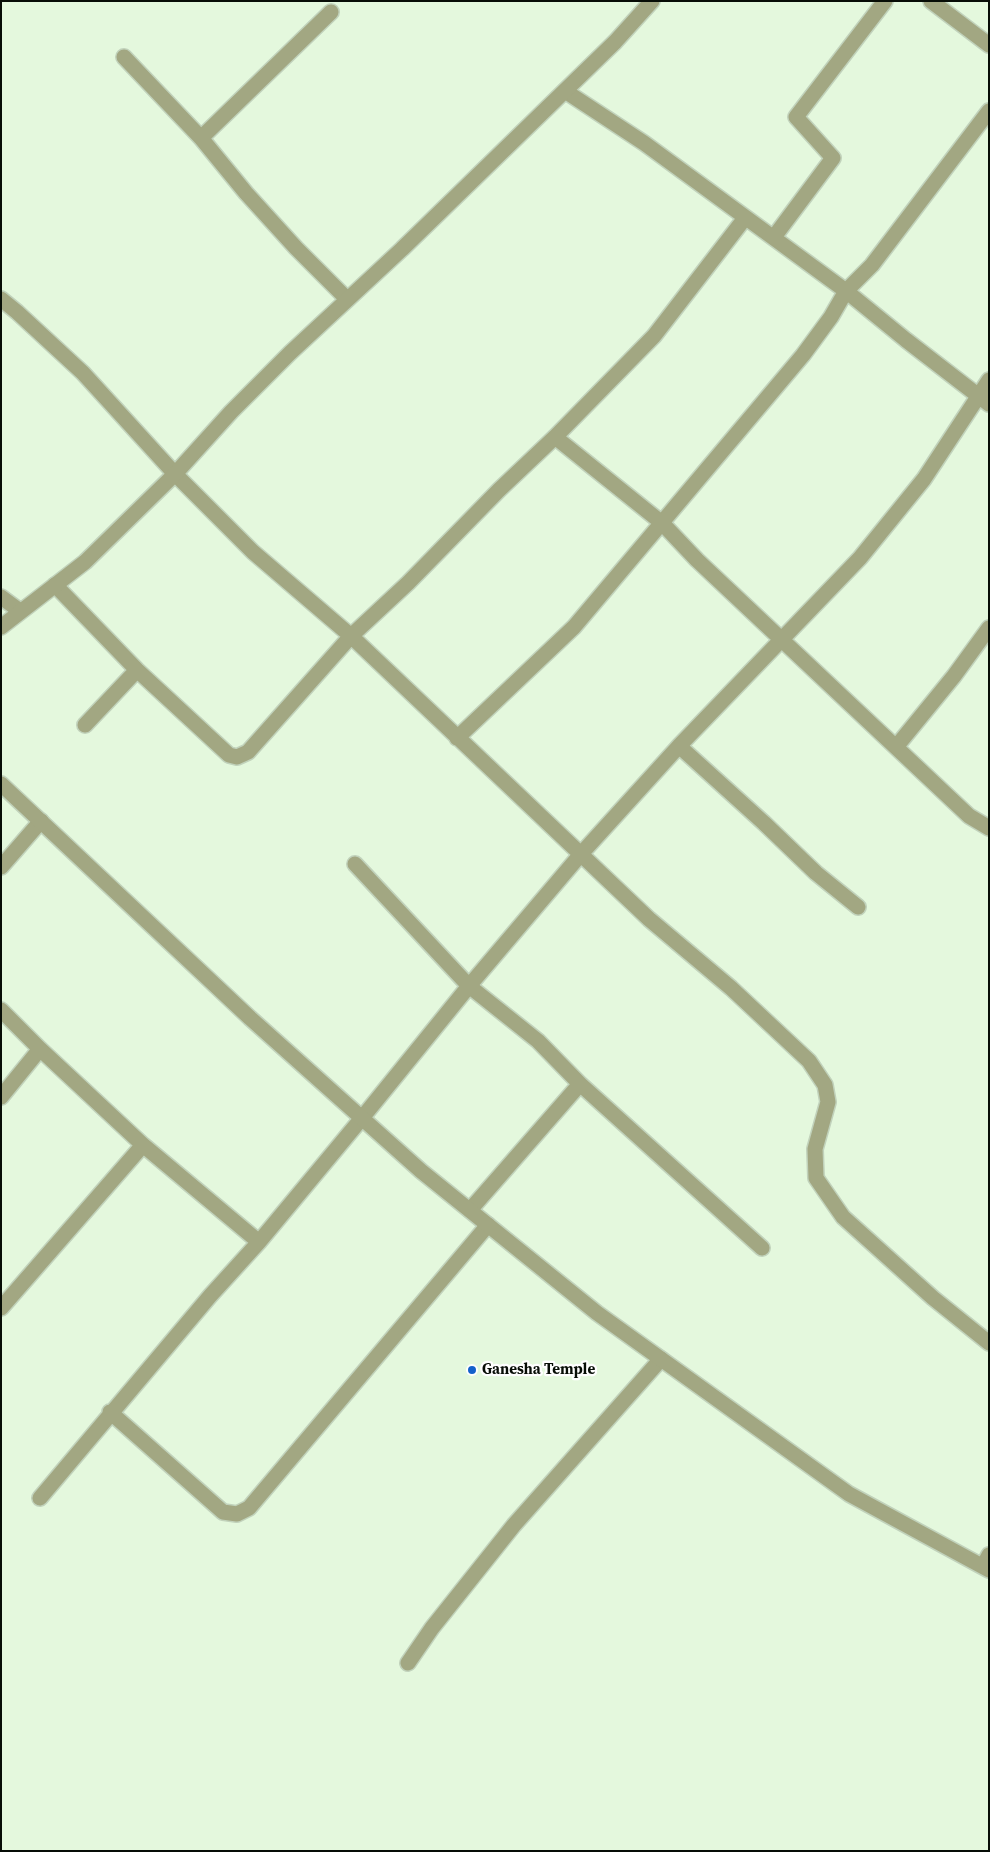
<!DOCTYPE html>
<html>
<head>
<meta charset="utf-8">
<style>
  body { margin:0 }
  #map { position:relative; width:990px; height:1852px; overflow:hidden; background:#e4f8dd; font-family:"Source Serif 4",serif }
  canvas { display:block }
  .frame { position:absolute; inset:0; border:2px solid #070d06; pointer-events:none }
</style>
</head>
<body>
<div id="map">
<canvas width="990" height="1852"></canvas>
<div class="frame"></div>
</div>
<script>
const g = document.querySelector('canvas').getContext('2d');
g.lineJoin = 'round';
const shape = rows => new Path2D(rows.map(r => 'M' + r).join(''));
function strokePath(path, color, width, dash) { g.strokeStyle = color; g.lineWidth = width; g.lineCap = dash ? 'butt' : 'round'; g.setLineDash(dash || []); g.stroke(path); }
function write(font, color, halo, rows, align = 'center') {
  g.font = font + ' "Source Serif 4",serif'; g.lineWidth = 4.5; g.setLineDash([]); g.textBaseline = 'middle'; g.strokeStyle = halo; g.fillStyle = color; for (const [text, x, y, turn = 0] of rows) {
    g.save(); g.translate(x, y); g.rotate((+turn || 0) * Math.PI / 180); g.textAlign = isNaN(turn) ? turn : align; if (halo) g.strokeText(text, 0, 0); g.fillText(text, 0, 0); g.restore();
  }
}
const minor = shape([
  [931,1,989,45],
  [124,57,201,138,246,193,296,248,347,299],
  [989,111,872,265,846,291,906,340,989,404],
  [201,138,331,12],
  [774,237,833,158,796,117,885,1],
  [1,299,17,312,83,373,175,474,253,552,351,636,649,919,731,988,809,1061,825,1085,828,1102,815,1149,816,1178,843,1217,933,1298,989,1343],
  [555,437,662,523,697,560,969,816,989,828],
  [55,585,137,670,229,755,237,757,248,752,351,636,408,583,499,490,555,437,654,336,745,218],
  [1,597,20,611],
  [85,725,137,670],
  [457,738,574,627,803,355,831,317,846,291,644,143,565,91],
  [679,746,764,823,816,873,858,907],
  [896,747,954,676,989,628],
  [355,864,469,986,538,1041,580,1084,470,1210],
  [1,867,41,821],
  [1,1010,40,1049,143,1145,259,1242],
  [580,1084,762,1248],
  [1,1097,40,1049],
  [1,1308,143,1145],
  [110,1412,223,1512,237,1514,249,1508,488,1225],
  [40,1498,210,1296,259,1242,362,1118,469,986,581,854,679,746,860,558,924,479,989,380],
  [983,1566,989,1555],
  [408,1663,432,1628,514,1525,661,1359]
]);
const tertiary = shape([
  [1,627,85,562,175,474,231,412,290,353,402,249,615,42,652,1],
  [1,784,250,1018,421,1171,597,1313,849,1494,989,1570]
]);
const markers = [
  [472,1370,5,"#1461cb"]
];
const poiNames = [
  ["Ganesha Temple",482,1370]
];
strokePath(minor, '#c1d2bb', 18);
strokePath(tertiary, '#c1d2bb', 18);
strokePath(minor, '#a2a782', 15);
strokePath(tertiary, '#a2a782', 15);
for (const [x, y, r, color] of markers) { const dot = new Path2D(); dot.arc(x, y, r, 0, 2 * Math.PI); g.fillStyle = color; g.fill(dot); strokePath(dot, '#fefefe', 2); }
write('bold 15px', '#070d06', '#fefefe', poiNames, 'left');
</script>
</body>
</html>
